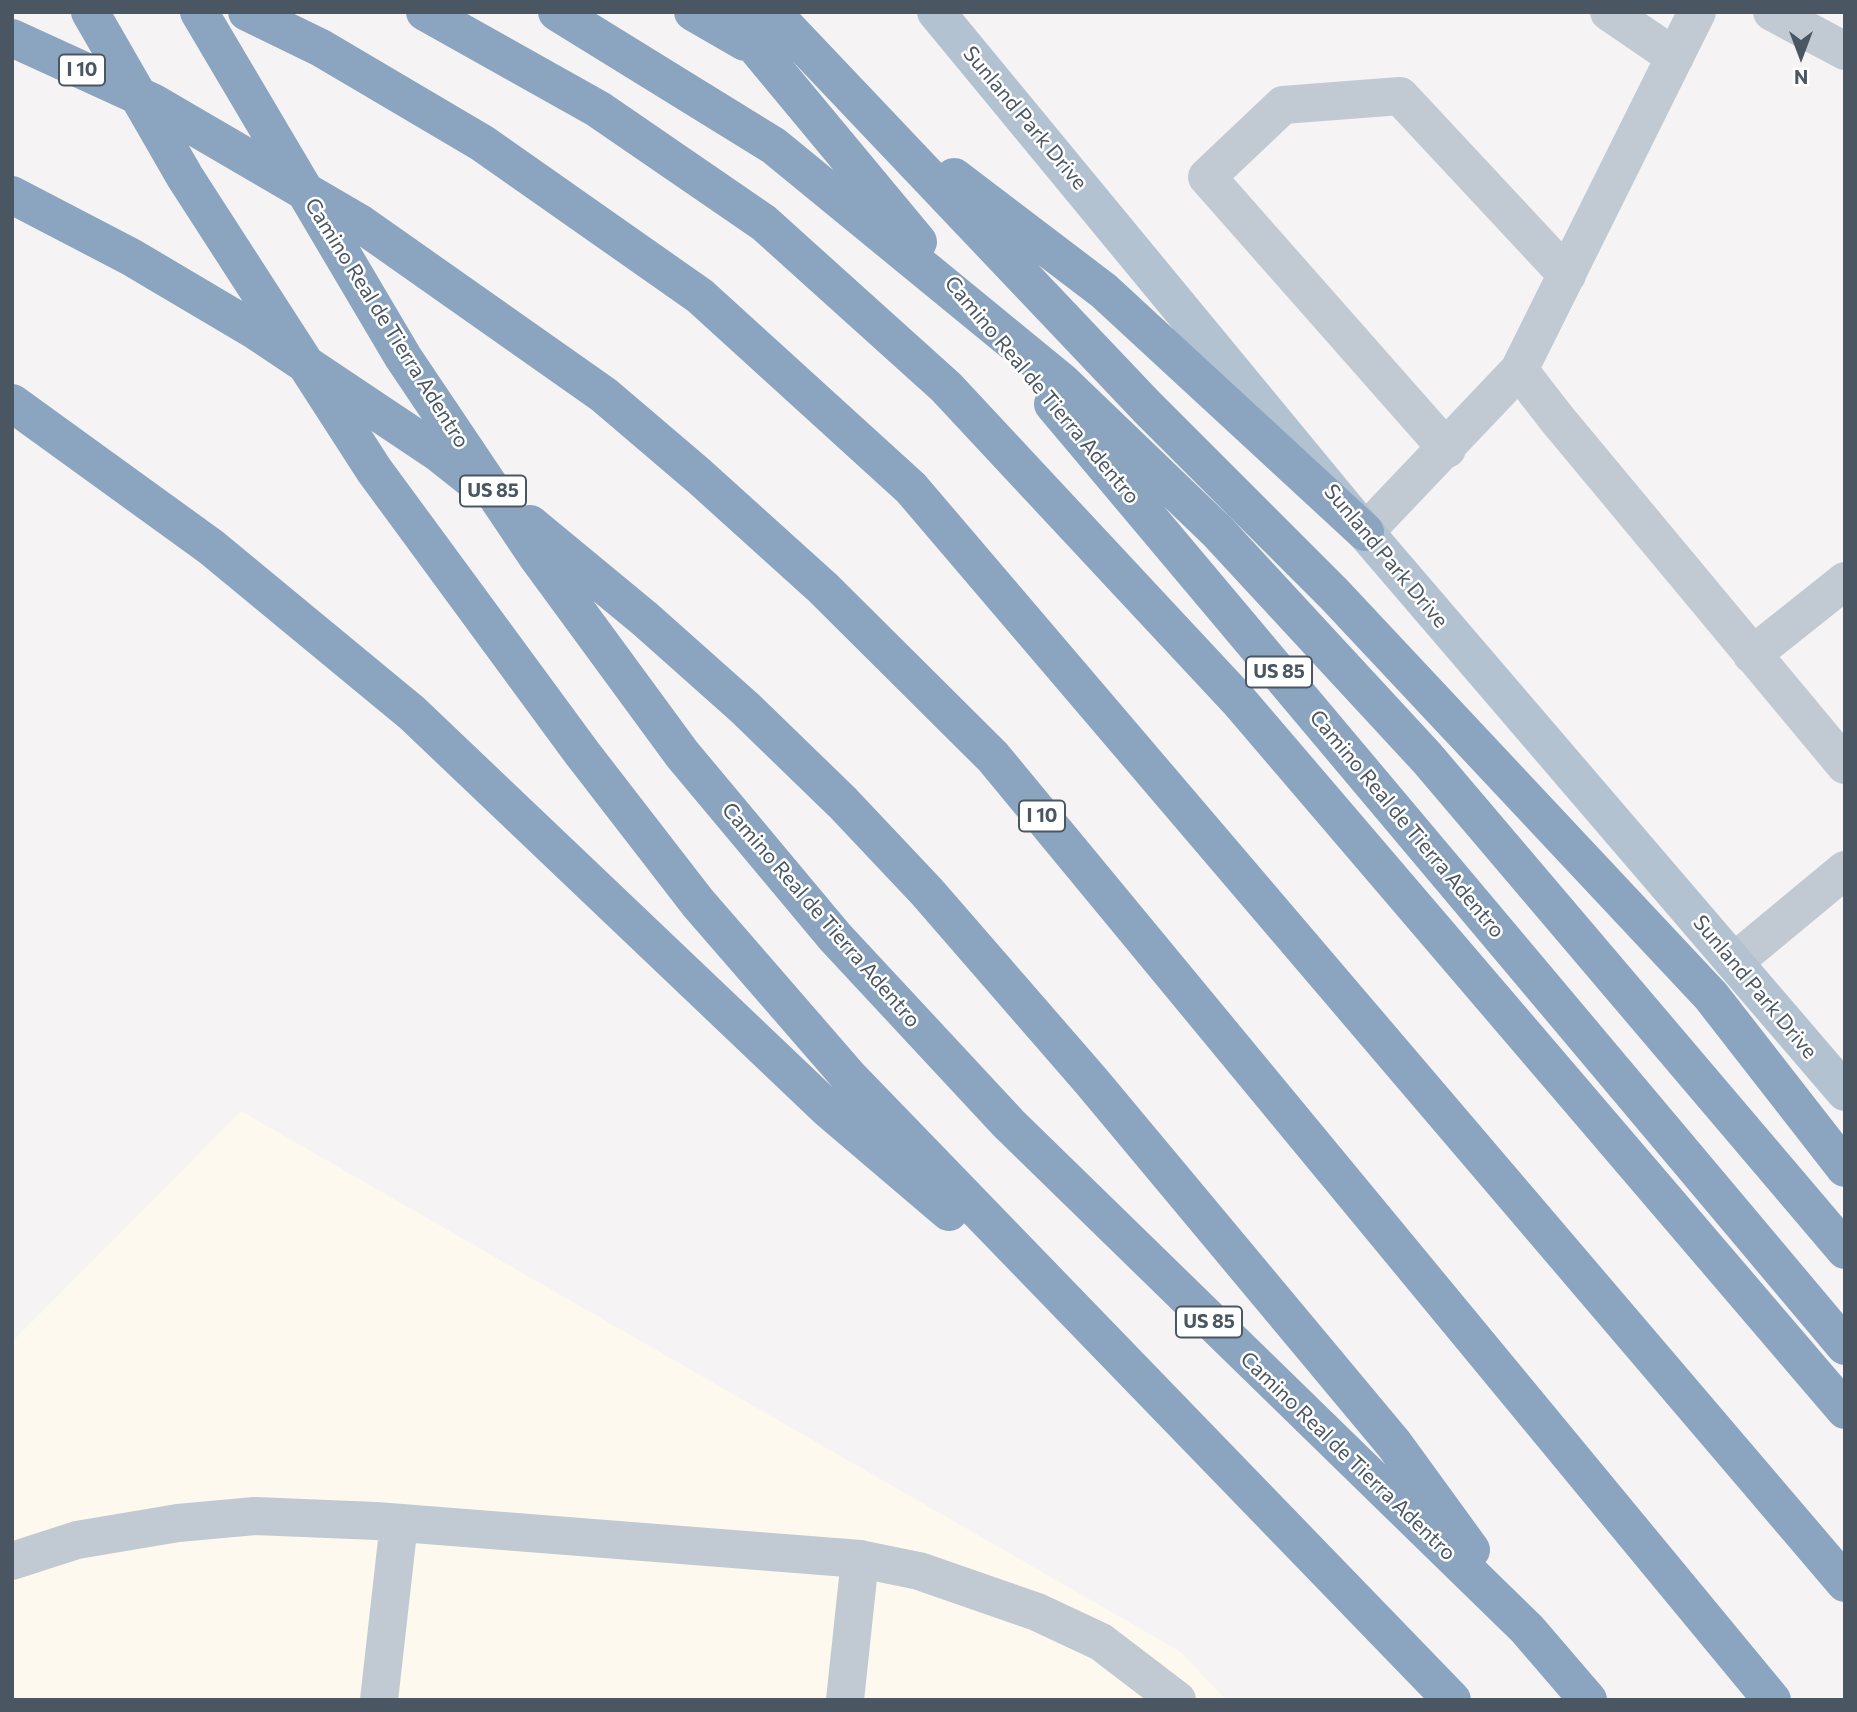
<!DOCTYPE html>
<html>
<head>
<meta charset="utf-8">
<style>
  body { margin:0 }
  #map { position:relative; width:1857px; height:1712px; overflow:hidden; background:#f5f3f3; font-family:Commissioner,sans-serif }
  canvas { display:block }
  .frame { position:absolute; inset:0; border:14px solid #4a5661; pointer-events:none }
  .north { position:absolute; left:1766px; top:21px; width:70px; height:70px; -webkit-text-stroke:5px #fff; paint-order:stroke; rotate:180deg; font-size:19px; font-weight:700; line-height:28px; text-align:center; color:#4a5661 }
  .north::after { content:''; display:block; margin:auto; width:24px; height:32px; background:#4a5661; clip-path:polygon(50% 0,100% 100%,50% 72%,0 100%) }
</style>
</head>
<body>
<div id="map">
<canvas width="1857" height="1712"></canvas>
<div class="frame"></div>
<div class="north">N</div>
</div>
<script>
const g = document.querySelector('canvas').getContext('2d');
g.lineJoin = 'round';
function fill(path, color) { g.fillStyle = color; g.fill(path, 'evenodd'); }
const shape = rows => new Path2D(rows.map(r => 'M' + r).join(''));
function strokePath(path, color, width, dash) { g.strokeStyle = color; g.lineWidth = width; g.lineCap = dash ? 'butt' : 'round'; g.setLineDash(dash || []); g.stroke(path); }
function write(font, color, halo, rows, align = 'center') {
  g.font = font + ' Commissioner,sans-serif'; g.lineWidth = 5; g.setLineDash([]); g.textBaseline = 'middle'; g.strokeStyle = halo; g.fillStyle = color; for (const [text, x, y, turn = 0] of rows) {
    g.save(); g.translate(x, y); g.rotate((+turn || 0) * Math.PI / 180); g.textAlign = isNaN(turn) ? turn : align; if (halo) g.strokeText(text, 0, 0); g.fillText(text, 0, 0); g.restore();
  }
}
const commercial = shape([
  [241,1111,1181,1652,1226,1700,12,1700,12,1342]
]);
const minor = shape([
  [1609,12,1675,57],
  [1772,12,1845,51],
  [1519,370,1697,12],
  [1447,449,1207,177,1283,105,1400,96,1567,275],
  [1365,532,1519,370,1557,419,1845,765],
  [1752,655,1845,581],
  [1734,962,1845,870],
  [12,1561,77,1540,178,1523,255,1516,376,1521,860,1559,919,1571,1037,1612,1101,1642,1177,1700],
  [379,1700,399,1523],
  [845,1700,860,1559]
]);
const major = shape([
  [936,12,1365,532,1845,1092]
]);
const highway = shape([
  [90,12,185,177,374,470,582,753,698,903,849,1077,1452,1700],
  [199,12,403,357,536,555,682,754,835,937,1009,1124,1527,1629,1588,1700],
  [247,12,321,48,482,143,700,296,911,488,1845,1583],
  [425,12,598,109,764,223,946,387,1238,700,1845,1410],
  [557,12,774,146,1062,382,1218,532,1427,758,1845,1250],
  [693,12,745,42],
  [727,12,918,242],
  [772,12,1147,407,1334,594,1711,996,1845,1168],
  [12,38,152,102,361,224,604,395,699,476,823,588,993,757,1772,1700],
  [954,177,1104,291,1365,532],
  [12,195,131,257,256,331,440,454,474,481],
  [12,403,211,547,412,713,828,1109,949,1212],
  [1053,404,1845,1346],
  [530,524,645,619,745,708,843,803,927,892,1092,1082,1394,1444,1471,1550]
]);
const shields = [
  [82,70,46],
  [493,491,66],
  [1279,672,66],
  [1042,816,46],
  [1209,1322,66]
];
const shieldNames = [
  ["I 10",82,70],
  ["US 85",493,491],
  ["US 85",1279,672],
  ["I 10",1042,816],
  ["US 85",1209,1322]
];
const streetNames = [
  ["Sunland Park Drive",1025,118,50],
  ["Camino Real de Tierra Adentro",387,323,58],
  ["Camino Real de Tierra Adentro",1042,390,50],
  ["Sunland Park Drive",1386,556,50],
  ["Camino Real de Tierra Adentro",1407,824,50],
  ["Camino Real de Tierra Adentro",821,915,49],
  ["Sunland Park Drive",1755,987,50],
  ["Camino Real de Tierra Adentro",1348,1456,44]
];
fill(commercial, '#fdf9ef');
strokePath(minor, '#c1cad2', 38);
strokePath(major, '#b3c2d1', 38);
strokePath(highway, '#8ba5c1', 38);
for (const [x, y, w] of shields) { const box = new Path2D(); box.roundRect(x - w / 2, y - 15.5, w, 31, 5); g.fillStyle = '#fff'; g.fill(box); strokePath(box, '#4a5661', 2); }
write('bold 19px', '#4a5661', null, shieldNames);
write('21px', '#4a5661', '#fff', streetNames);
</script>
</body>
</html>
